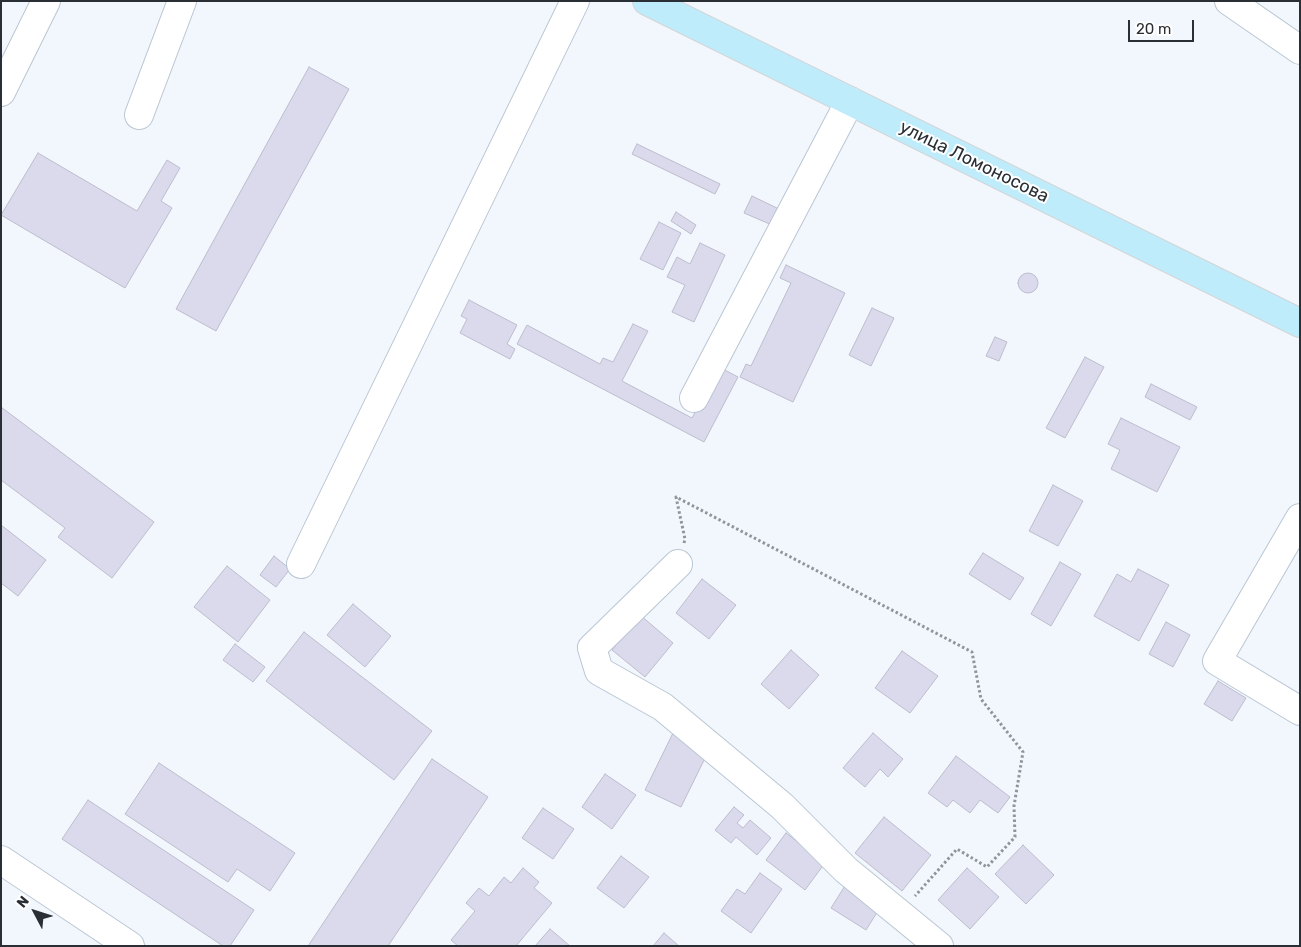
<!DOCTYPE html>
<html>
<head>
<meta charset="utf-8">
<style>
  body { margin:0 }
  #map { position:relative; width:1301px; height:947px; overflow:hidden; background:#f2f7fd; font-family:Rubik,sans-serif }
  canvas { display:block }
  .frame { position:absolute; inset:0; border:2px solid #2a2f35; pointer-events:none }
  .north { position:absolute; left:10px; top:887px; width:50px; height:50px; -webkit-text-stroke:4px #fff; paint-order:stroke; rotate:310deg; font-size:14px; font-weight:700; line-height:20px; text-align:center; color:#2a2f35 }
  .north::after { content:''; display:block; margin:auto; width:18px; height:22px; background:#2a2f35; clip-path:polygon(50% 0,100% 100%,50% 72%,0 100%) }
  .scale { position:absolute; left:1128px; top:20px; width:66px; height:22px; box-sizing:border-box; border:2px solid #2a2f35; border-top:0; padding-left:6px; font-size:15px; line-height:18px; white-space:nowrap; color:#2a2f35; -webkit-text-stroke:4px #fff; paint-order:stroke }
</style>
</head>
<body>
<div id="map">
<canvas width="1301" height="947"></canvas>
<div class="frame"></div>
<div class="north">N</div>
<div class="scale">20 m</div>
</div>
<script>
const g = document.querySelector('canvas').getContext('2d');
g.lineJoin = 'round';
function fill(path, color) { g.fillStyle = color; g.fill(path, 'evenodd'); }
const shape = rows => new Path2D(rows.map(r => 'M' + r).join(''));
function strokePath(path, color, width, dash) { g.strokeStyle = color; g.lineWidth = width; g.lineCap = dash ? 'butt' : 'round'; g.setLineDash(dash || []); g.stroke(path); }
function write(font, color, halo, rows, align = 'center') {
  g.font = font + ' Rubik,sans-serif'; g.lineWidth = 4; g.setLineDash([]); g.textBaseline = 'middle'; g.strokeStyle = halo; g.fillStyle = color; for (const [text, x, y, turn = 0] of rows) {
    g.save(); g.translate(x, y); g.rotate((+turn || 0) * Math.PI / 180); g.textAlign = isNaN(turn) ? turn : align; if (halo) g.strokeText(text, 0, 0); g.fillText(text, 0, 0); g.restore();
  }
}
const building = shape([
  [309,67,349,89,216,331,176,309,309,67],
  [637,144,720,184,715,194,632,154,637,144],
  [38,153,137,211,167,160,180,168,161,201,172,208,125,288,1,215,38,153],
  [752,196,779,209,772,225,744,213,752,196],
  [676,212,696,225,691,234,671,221,676,212],
  [659,222,681,233,663,270,640,259,659,222],
  [700,243,725,255,694,322,672,312,685,285,667,277,677,257,690,264,700,243],
  [786,265,845,293,793,402,740,377,746,364,751,366,791,283,780,278,786,265],
  '1018 283a10 10 0 1 1 20 0a10 10 0 1 1-20 0Z',
  [469,300,517,325,507,344,515,349,510,359,460,333,467,319,461,316,469,300],
  [872,308,894,318,871,366,849,355,872,308],
  [633,324,648,331,622,381,692,418,719,367,738,377,704,442,517,344,527,325,600,364,603,358,613,362,633,324],
  [995,337,1007,342,999,361,986,356,995,337],
  [1085,357,1104,367,1065,438,1046,428,1085,357],
  [1151,384,1197,407,1190,420,1145,397,1151,384],
  [1,407,154,522,112,578,58,537,65,528,1,480,1,407],
  [1121,418,1180,447,1157,492,1111,469,1120,450,1108,444,1121,418],
  [1053,485,1083,501,1058,546,1029,531,1053,485],
  [1,525,46,560,18,596,1,583,1,525],
  [983,553,1024,578,1010,600,969,574,983,553],
  [274,556,290,569,276,587,260,575,274,556],
  [1060,562,1081,574,1051,626,1031,614,1060,562],
  [227,566,270,600,238,642,194,607,227,566],
  [1138,569,1169,585,1139,641,1094,616,1117,574,1131,582,1138,569],
  [702,579,736,605,709,639,676,613,702,579],
  [353,604,391,636,365,667,327,635,353,604],
  [640,615,673,643,645,677,612,650,640,615],
  [1166,622,1190,635,1173,667,1149,654,1166,622],
  [304,632,432,731,394,780,266,681,304,632],
  [235,644,265,667,253,682,223,660,235,644],
  [791,650,819,675,789,709,761,684,791,650],
  [902,651,938,676,910,713,875,688,902,651],
  [1218,681,1246,698,1232,721,1204,704,1218,681],
  [673,733,709,750,681,807,645,790,673,733],
  [873,733,903,759,888,777,880,769,865,787,843,768,873,733],
  [956,756,1010,797,998,813,980,800,970,813,953,800,947,807,928,793,956,756],
  [432,759,488,797,388,946,308,946,432,759],
  [159,763,295,853,270,891,237,869,228,882,125,814,159,763],
  [605,774,636,795,612,829,582,807,605,774],
  [88,800,254,910,230,946,223,946,62,839,88,800],
  [734,807,744,815,737,823,743,828,750,820,771,838,757,855,736,837,731,843,715,830,734,807],
  [543,808,574,829,553,859,522,838,543,808],
  [884,817,931,855,902,891,855,853,884,817],
  [786,833,825,863,805,890,766,860,786,833],
  [1023,845,1054,875,1026,904,995,874,1023,845],
  [621,856,649,877,624,908,597,888,621,856],
  [523,868,539,882,534,888,552,903,516,946,458,946,451,940,475,911,466,903,479,888,489,896,504,877,511,883,523,868],
  [967,868,999,897,970,929,938,900,967,868],
  [760,873,782,889,751,933,721,911,737,889,745,894,760,873],
  [848,881,883,903,866,930,831,908,848,881],
  [550,929,570,946,535,946,550,929],
  [664,933,679,946,653,946,664,933]
]);
const path = shape([
  [684,543,685,539,676,497,972,652,981,699,1023,752,1014,806,1015,837,987,867,957,849,915,896]
]);
const minor = shape([
  [1229,1,1300,50],
  [1,92,46,1],
  [139,115,182,1],
  [694,398,850,101],
  [1300,518,1217,661,1300,711],
  [301,564,575,1],
  [678,564,592,648,599,671,663,707,782,806,846,870,939,946],
  [1,860,130,946]
]);
const major = shape([
  [647,1,1300,323]
]);
const streetNames = [
  ["улица Ломоносова",974,162,26]
];
fill(building, '#dbdaec');
strokePath(building, '#bcbccd', 1);
strokePath(minor, '#bac6d4', 30);
strokePath(major, '#d4d5d7', 30);
strokePath(path, '#90959b', 3, [2.5, 2.5]);
strokePath(minor, '#fff', 28);
strokePath(major, '#bfecfb', 28);
write('18px', '#2a2f35', '#fff', streetNames);
</script>
</body>
</html>
